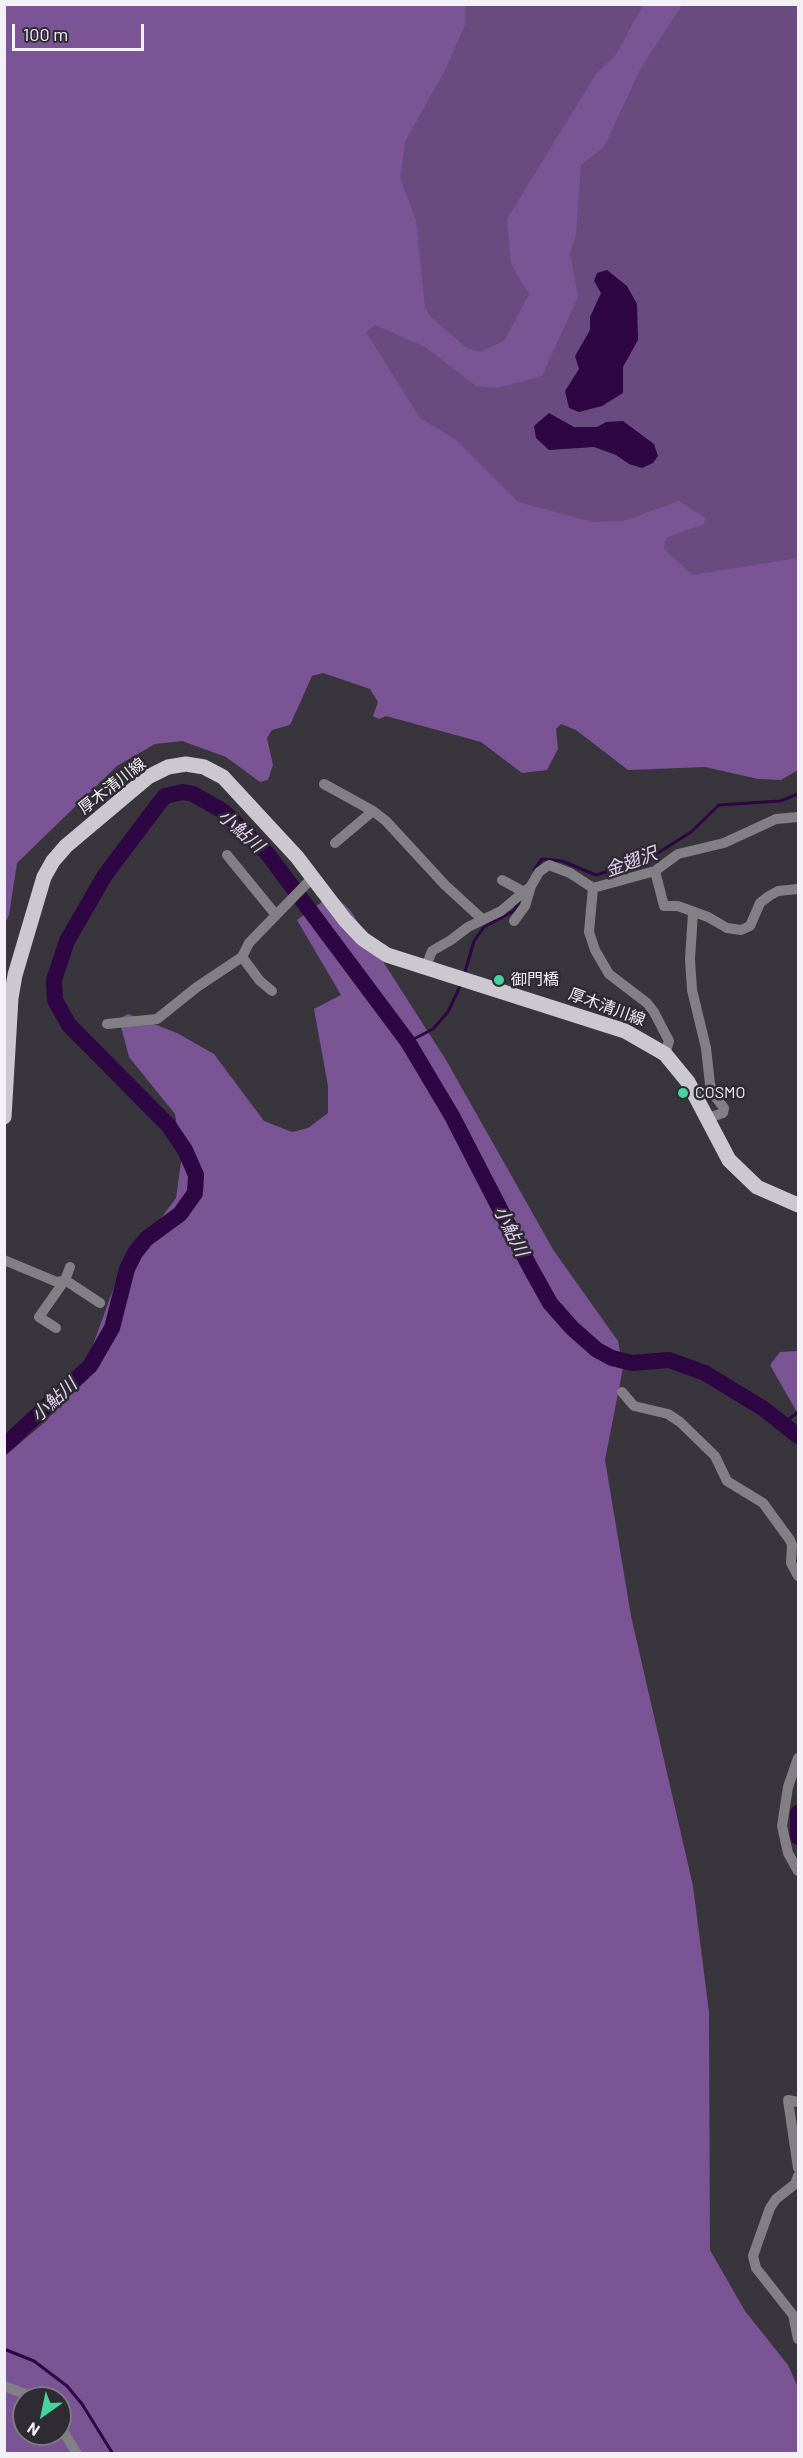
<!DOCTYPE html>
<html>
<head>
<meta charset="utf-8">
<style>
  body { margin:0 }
  #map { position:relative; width:803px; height:2458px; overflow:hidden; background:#39353c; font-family:Barlow,sans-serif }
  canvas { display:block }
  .frame { position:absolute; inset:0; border:6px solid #f3f1f6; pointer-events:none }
  .north { position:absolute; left:12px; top:2386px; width:60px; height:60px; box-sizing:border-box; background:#2f2b32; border:2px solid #7d7a80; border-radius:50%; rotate:213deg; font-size:16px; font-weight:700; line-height:24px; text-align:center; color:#f3f1f6 }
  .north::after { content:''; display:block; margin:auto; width:21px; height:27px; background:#46d49e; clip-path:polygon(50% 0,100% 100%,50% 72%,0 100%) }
  .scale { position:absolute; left:12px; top:24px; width:132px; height:27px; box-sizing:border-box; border:3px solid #f3f1f6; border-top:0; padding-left:8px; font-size:18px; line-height:21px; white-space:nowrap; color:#f3f1f6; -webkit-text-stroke:4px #2f2b32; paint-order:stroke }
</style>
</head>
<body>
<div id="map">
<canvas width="803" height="2458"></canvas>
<div class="frame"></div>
<div class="north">N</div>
<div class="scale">100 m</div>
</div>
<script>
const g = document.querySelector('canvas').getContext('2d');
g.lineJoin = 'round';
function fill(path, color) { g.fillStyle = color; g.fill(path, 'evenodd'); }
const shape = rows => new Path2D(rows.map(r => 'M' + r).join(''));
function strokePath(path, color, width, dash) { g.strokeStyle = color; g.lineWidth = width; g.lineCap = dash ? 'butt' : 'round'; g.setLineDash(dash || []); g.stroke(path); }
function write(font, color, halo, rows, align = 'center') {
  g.font = font + ' Barlow,"Noto Sans JP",sans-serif'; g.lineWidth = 5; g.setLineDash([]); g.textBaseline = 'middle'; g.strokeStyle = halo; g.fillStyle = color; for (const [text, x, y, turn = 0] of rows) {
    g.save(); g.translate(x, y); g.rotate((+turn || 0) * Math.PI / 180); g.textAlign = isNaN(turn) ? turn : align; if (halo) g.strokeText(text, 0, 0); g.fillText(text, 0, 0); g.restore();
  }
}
const green = shape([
  [429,5,798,5,798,624,671,672,300,323]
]);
const forest = shape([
  [5,4,465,5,465,25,447,66,405,142,400,178,416,220,425,308,432,318,467,348,480,352,504,341,529,294,511,264,507,219,596,74,615,56,643,5,682,5,640,70,604,147,581,165,576,234,570,253,578,297,542,376,497,388,476,386,425,347,375,325,366,332,420,418,455,439,518,502,593,522,623,521,679,501,705,518,704,524,666,538,664,549,692,575,798,558,798,770,781,780,758,779,705,767,628,770,576,730,561,724,556,729,558,749,547,770,522,773,481,742,386,716,379,719,373,716,378,702,370,689,323,673,312,676,290,725,272,730,267,738,273,765,268,780,260,782,226,757,182,741,155,744,117,766,17,863,9,915,5,923],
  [333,894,350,910,446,1060,554,1251,618,1341,623,1368,605,1460,631,1616,693,1886,709,2012,710,2250,745,2311,788,2365,798,2387,798,2453,5,2454,5,1456,45,1422,78,1386,118,1276,176,1198,182,1155,175,1114,129,1057,119,1019,128,1014,177,1033,214,1054,264,1121,292,1132,308,1128,328,1113,328,1086,314,1009,341,995,297,920],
  [24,2398,60,2398,60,2434,24,2434],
  [798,1351,798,1414,770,1365,780,1352]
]);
const water = shape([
  [607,270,627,286,637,304,638,340,623,367,623,393,602,406,579,412,569,408,565,391,579,369,575,356,590,330,590,317,601,293,594,281,597,273],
  [549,413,574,427,597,427,606,422,623,421,654,444,658,456,653,463,642,468,629,464,616,455,594,447,549,450,536,438,534,426]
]);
const stream = shape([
  [534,870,542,859,562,861,596,875,650,858,691,832,719,805,780,801,798,794],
  [464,975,474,941,484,927,514,911,520,900],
  [408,1042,433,1029,448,1012,461,984],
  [784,1423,798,1412],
  [4,2349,34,2361,67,2386,82,2404,113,2454]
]);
const river = shape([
  [4,1446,90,1366,112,1328,127,1269,135,1253,146,1239,180,1214,195,1193,196,1175,185,1150,168,1125,69,1025,55,1000,54,980,67,941,105,875,160,802,165,796,183,792,193,794,223,811,267,853,408,1042,452,1116,531,1269,550,1303,572,1328,597,1350,612,1358,632,1363,669,1360,705,1373,764,1409,798,1436],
  [798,1813,798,1837]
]);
const street = shape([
  [324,784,373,811,386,821,445,885,482,919],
  [335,843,373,811],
  [227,855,276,915],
  [655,871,664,906,678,906,708,917,727,928,741,930,750,926,760,903,769,896,778,891,798,889],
  [502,880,524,892],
  [593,888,589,932,595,950,609,974,647,1003,654,1012,669,1041,665,1054],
  [693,913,690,959,692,990,706,1048,710,1084,714,1095,724,1108,723,1113,708,1118],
  [514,921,525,906,531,886],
  [242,957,260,981,272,991],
  [426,966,432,951,451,940,468,927,501,911,531,886,539,872,549,865,570,873,593,888,655,871,678,854,724,843,776,819,798,817],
  [107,1024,157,1019,197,987,242,957,249,943,313,877],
  [4,1260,57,1282,65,1280,100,1303],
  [56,1328,39,1317,65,1280,70,1267],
  [622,1392,634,1406,668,1414,680,1422,715,1456,727,1481,763,1503,790,1540,792,1545,791,1563,798,1576],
  [798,1758,788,1787,782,1826,788,1853,798,1871],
  [798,2102,788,2100,798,2168],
  [798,2176,795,2184,776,2199,770,2208,753,2256,756,2268,793,2315,798,2339],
  [4,2386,36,2398],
  [60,2426,77,2454]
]);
const primary = shape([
  [4,1117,11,998,15,975,44,877,53,861,66,846,148,777,168,767,186,764,204,767,223,777,297,857,345,920,363,939,387,955,625,1031,665,1054,688,1082,729,1160,757,1187,798,1205]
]);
const markers = [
  [499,980,6,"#46d49e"],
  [683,1093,6,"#46d49e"]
];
const streetNames = [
  ["厚木清川線",112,786,-38],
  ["厚木清川線",607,1007,20]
];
const poiNames = [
  ["御門橋",511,980],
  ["COSMO",695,1093]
];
const waterNames = [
  ["小鮎川",241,831,41],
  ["金翅沢",631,862,-20],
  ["小鮎川",511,1231,63],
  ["小鮎川",54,1400,-43]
];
fill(green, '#6a4b7f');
fill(forest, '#7a5495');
fill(water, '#2e0643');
strokePath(stream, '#2e0643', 3);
strokePath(river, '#2e0643', 16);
strokePath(street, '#828084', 10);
strokePath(primary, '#ccc8d0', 15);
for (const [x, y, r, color] of markers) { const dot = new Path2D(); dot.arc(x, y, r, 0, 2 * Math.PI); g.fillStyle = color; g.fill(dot); strokePath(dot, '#2f2b32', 2); }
write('16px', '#f3f1f6', '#2f2b32', streetNames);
write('16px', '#f3f1f6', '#2f2b32', poiNames, 'left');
write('italic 18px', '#e7d2f7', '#2f2b32', waterNames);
</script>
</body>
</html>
